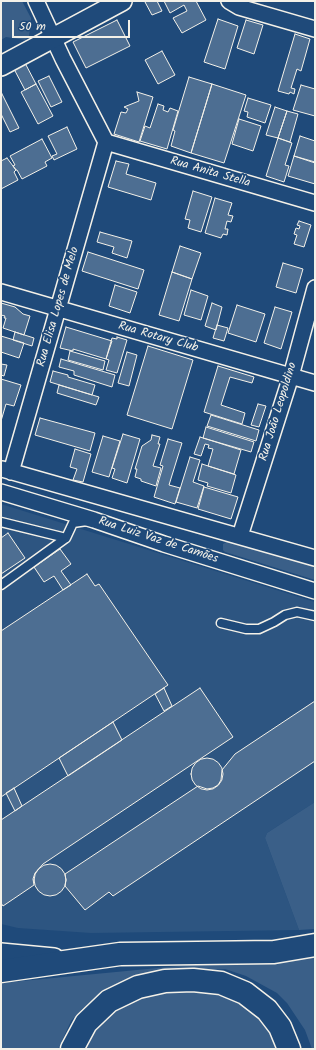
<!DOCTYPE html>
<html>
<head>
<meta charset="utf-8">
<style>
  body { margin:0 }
  #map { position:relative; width:316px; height:1050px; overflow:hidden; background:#1f4a7a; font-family:Kalam,sans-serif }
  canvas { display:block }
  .frame { position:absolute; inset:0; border:2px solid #f4f1e8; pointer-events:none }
  .scale { position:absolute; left:12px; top:20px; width:118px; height:18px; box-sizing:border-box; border:2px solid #f4f1e8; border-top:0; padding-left:5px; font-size:12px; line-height:14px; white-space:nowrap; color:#f4f1e8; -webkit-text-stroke:3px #1f4a7a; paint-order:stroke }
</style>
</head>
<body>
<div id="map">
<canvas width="316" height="1050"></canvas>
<div class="frame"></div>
<div class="scale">50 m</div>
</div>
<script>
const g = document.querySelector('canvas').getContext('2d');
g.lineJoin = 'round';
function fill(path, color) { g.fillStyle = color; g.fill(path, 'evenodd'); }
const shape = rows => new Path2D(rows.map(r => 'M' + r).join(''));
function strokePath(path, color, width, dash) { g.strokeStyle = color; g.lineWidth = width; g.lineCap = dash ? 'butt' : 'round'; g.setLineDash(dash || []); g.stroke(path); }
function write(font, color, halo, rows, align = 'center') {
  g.font = font + ' Kalam,sans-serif'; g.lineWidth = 3.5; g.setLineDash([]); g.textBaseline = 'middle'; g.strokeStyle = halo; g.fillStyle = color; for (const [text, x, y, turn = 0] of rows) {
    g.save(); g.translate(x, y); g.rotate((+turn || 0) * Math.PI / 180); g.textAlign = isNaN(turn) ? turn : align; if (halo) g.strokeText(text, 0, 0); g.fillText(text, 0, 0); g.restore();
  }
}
const built = shape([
  [1,504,315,602,315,802,267,833,265,838,299,930,91,933,18,928,1,924]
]);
const green = shape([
  [1,1,22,1,31,18,31,23,29,36,25,40,6,37,1,40],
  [228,541,315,564,315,580,225,552,223,550,223,544],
  [315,802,315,929,299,930,265,838,267,833],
  [311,957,315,957,315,1049,312,1049,305,1030,287,1003,277,993,246,976,225,969,143,975,130,979,114,986,82,1009,71,1021,58,1049,1,1049,1,983,252,959],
  [166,988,234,994,267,1025,279,1049,84,1049,91,1035,101,1022,112,1011,126,1002]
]);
const building = shape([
  [147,1,157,1,162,11,152,15,145,2,147,1],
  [164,1,196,1,206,20,182,33,173,18,187,11,184,5,170,13,164,1],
  [218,19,238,26,225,69,204,62,218,19],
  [117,20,130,46,86,68,73,42,117,20],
  [246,20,263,25,254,54,237,48,246,20],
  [295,34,310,39,301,71,297,69,291,88,295,89,294,94,290,92,289,94,278,91,295,34],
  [162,51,175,75,158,84,145,60,162,51],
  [25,63,36,84,25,90,14,69,25,63],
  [49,76,62,102,51,107,38,81,49,76],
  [189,77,212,84,191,153,171,146,175,131,173,130,189,77],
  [36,84,53,116,38,124,21,92,36,84],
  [212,84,246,95,224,163,191,153,212,84],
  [301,85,315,89,315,116,293,110,301,85],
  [137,92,153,97,139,142,114,134,121,112,126,113,128,109,124,107,139,101,137,92],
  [2,94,19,128,10,132,1,114,1,95,2,94],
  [248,98,271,105,265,123,247,117,248,112,244,111,248,98],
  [158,104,164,106,163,110,168,112,170,108,178,111,167,149,140,141,145,126,150,128,158,104],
  [275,107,287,111,278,138,266,135,275,107],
  [287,111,298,114,290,142,278,138,287,111],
  [239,119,261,126,253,151,232,144,239,119],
  [67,127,77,149,54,160,52,156,57,154,48,136,67,127],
  [300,136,315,141,315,162,294,156,300,136],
  [278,138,292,143,285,165,289,166,284,182,266,176,278,138],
  [42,139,52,158,45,162,47,166,22,179,17,170,16,170,13,166,15,165,10,156,42,139],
  [294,156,315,163,315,184,288,176,294,156],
  [7,158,16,170,14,172,18,180,1,189,1,161,7,158],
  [116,161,129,164,126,174,156,183,151,200,108,187,116,161],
  [193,191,212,197,201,232,188,228,190,220,185,219,193,191],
  [215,198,232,203,228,215,233,216,231,222,227,221,225,229,228,229,227,235,223,234,221,238,205,233,215,198],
  [299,221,311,225,304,247,294,244,297,235,294,234,296,228,299,229,300,226,297,225,299,221],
  [100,232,132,241,127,258,112,253,114,247,97,242,100,232],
  [180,246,201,253,192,279,172,272,180,246],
  [88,252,144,270,138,289,82,271,88,252],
  [283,263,303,269,296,293,276,287,283,263],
  [172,272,192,279,179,321,159,315,172,272],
  [115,285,137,292,130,313,109,306,115,285],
  [191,290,208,296,201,320,184,315,191,290],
  [1,303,15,307,23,314,30,316,24,335,3,328,6,318,4,318,5,316,1,315,1,303],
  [212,303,222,307,216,330,205,326,212,303],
  [237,305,265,314,256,342,228,333,237,305],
  [275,307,292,312,281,349,264,343,275,307],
  [217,325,228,328,224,341,213,338,217,325],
  [66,327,112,341,106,359,73,349,73,351,60,348,66,327],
  [15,332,34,338,32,346,13,340,15,332],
  [1,336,24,343,19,358,1,352,1,336],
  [117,337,127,340,117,373,106,370,109,360,106,359,112,338,117,339,117,337],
  [148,346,193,360,172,429,127,415,148,346],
  [70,351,105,361,103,370,68,360,70,351],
  [127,352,137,355,129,386,118,383,127,352],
  [61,359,115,375,112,387,74,375,74,371,59,367,61,359],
  [1,364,7,365,4,376,1,375,1,364],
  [218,366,254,377,252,383,230,377,221,405,245,413,242,424,204,412,218,366],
  [53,371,68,375,68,377,95,385,92,395,50,382,53,371],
  [1,379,21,385,14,406,6,404,1,421,1,379],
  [59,385,99,397,96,405,57,393,59,385],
  [258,404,266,406,259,427,251,425,258,404],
  [211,415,259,430,256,441,207,426,211,415],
  [40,418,95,433,90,451,35,435,40,418],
  [206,427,254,442,251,452,203,438,206,427],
  [123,434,140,439,127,483,112,478,115,469,112,468,123,434],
  [152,435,160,437,158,444,160,444,153,466,161,468,156,486,141,481,141,479,135,477,137,469,135,469,142,446,151,440,152,435],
  [103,436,120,441,109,477,92,472,103,436],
  [200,437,241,450,234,474,208,466,213,449,208,448,209,445,205,444,201,456,194,454,200,437],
  [168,439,182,443,169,485,180,488,175,504,154,497,163,466,160,465,168,439],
  [75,449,91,454,83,482,73,480,77,469,70,467,75,449],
  [190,457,200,460,193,482,204,486,197,508,176,502,190,457],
  [202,464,236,475,231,493,207,486,208,483,198,480,202,464],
  [204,487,238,497,231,519,198,509,204,487],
  [8,533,25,558,1,574,1,538,8,533],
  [60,549,71,564,61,571,71,585,63,590,54,576,44,582,34,567,60,549],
  [87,574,95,586,99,584,168,685,1,797,1,631,87,574],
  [164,688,172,706,164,711,155,694,164,688],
  [200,688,233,737,43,864,35,873,33,879,34,885,3,906,1,903,1,820,200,688],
  [315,701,315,761,113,896,109,892,85,910,65,886,66,880,65,874,198,786,207,789,213,788,218,785,221,780,222,770,235,754,315,701],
  [113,722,122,740,68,776,59,758,113,722],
  '191 774a16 16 0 1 1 32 0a16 16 0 1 1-32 0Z',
  [14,788,22,806,15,811,6,793,14,788],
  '34 880a16 16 0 1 1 32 0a16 16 0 1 1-32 0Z'
]);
const service = shape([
  [1,522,66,538],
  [1,585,66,538,73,523,87,521],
  [221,623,246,629,259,629,274,622,285,615,297,612,315,616]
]);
const minor = shape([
  [36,1,63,59,106,142],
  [229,1,239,7,315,29],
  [106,142,315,203],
  [1,292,315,383],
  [2,469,315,558],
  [11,472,106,142],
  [1,492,94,520,164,544,315,591],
  [240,536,291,376,315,288]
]);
const tertiary = shape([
  [1,66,122,1],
  [1,953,54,958]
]);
const motorway = shape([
  [1,971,120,954,274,952,315,945],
  [72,1049,86,1023,109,1001,138,987,165,981,193,980,221,983,245,993,267,1010,280,1027,289,1049]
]);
const streetNames = [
  ["Rua Anita Stella",210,173,16],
  ["Rua Elisa Lopes de Melo",59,307,-74],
  ["Rua Rotary Club",158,338,16],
  ["Rua João Leopoldino",279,412,-73],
  ["Rua Luiz Vaz de Camões",158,541,18]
];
fill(built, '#2d5581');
fill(green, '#3a5f88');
fill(building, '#4d6e92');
strokePath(building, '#f4f1e8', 1);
strokePath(service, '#f4f1e8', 11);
strokePath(minor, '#f4f1e8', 18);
strokePath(tertiary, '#f4f1e8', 22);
strokePath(motorway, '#f4f1e8', 25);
strokePath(service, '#1f4a7a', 8);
strokePath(minor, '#1f4a7a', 15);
strokePath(tertiary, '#1f4a7a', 19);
strokePath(motorway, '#1f4a7a', 22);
write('12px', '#f4f1e8', '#1f4a7a', streetNames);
</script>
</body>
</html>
